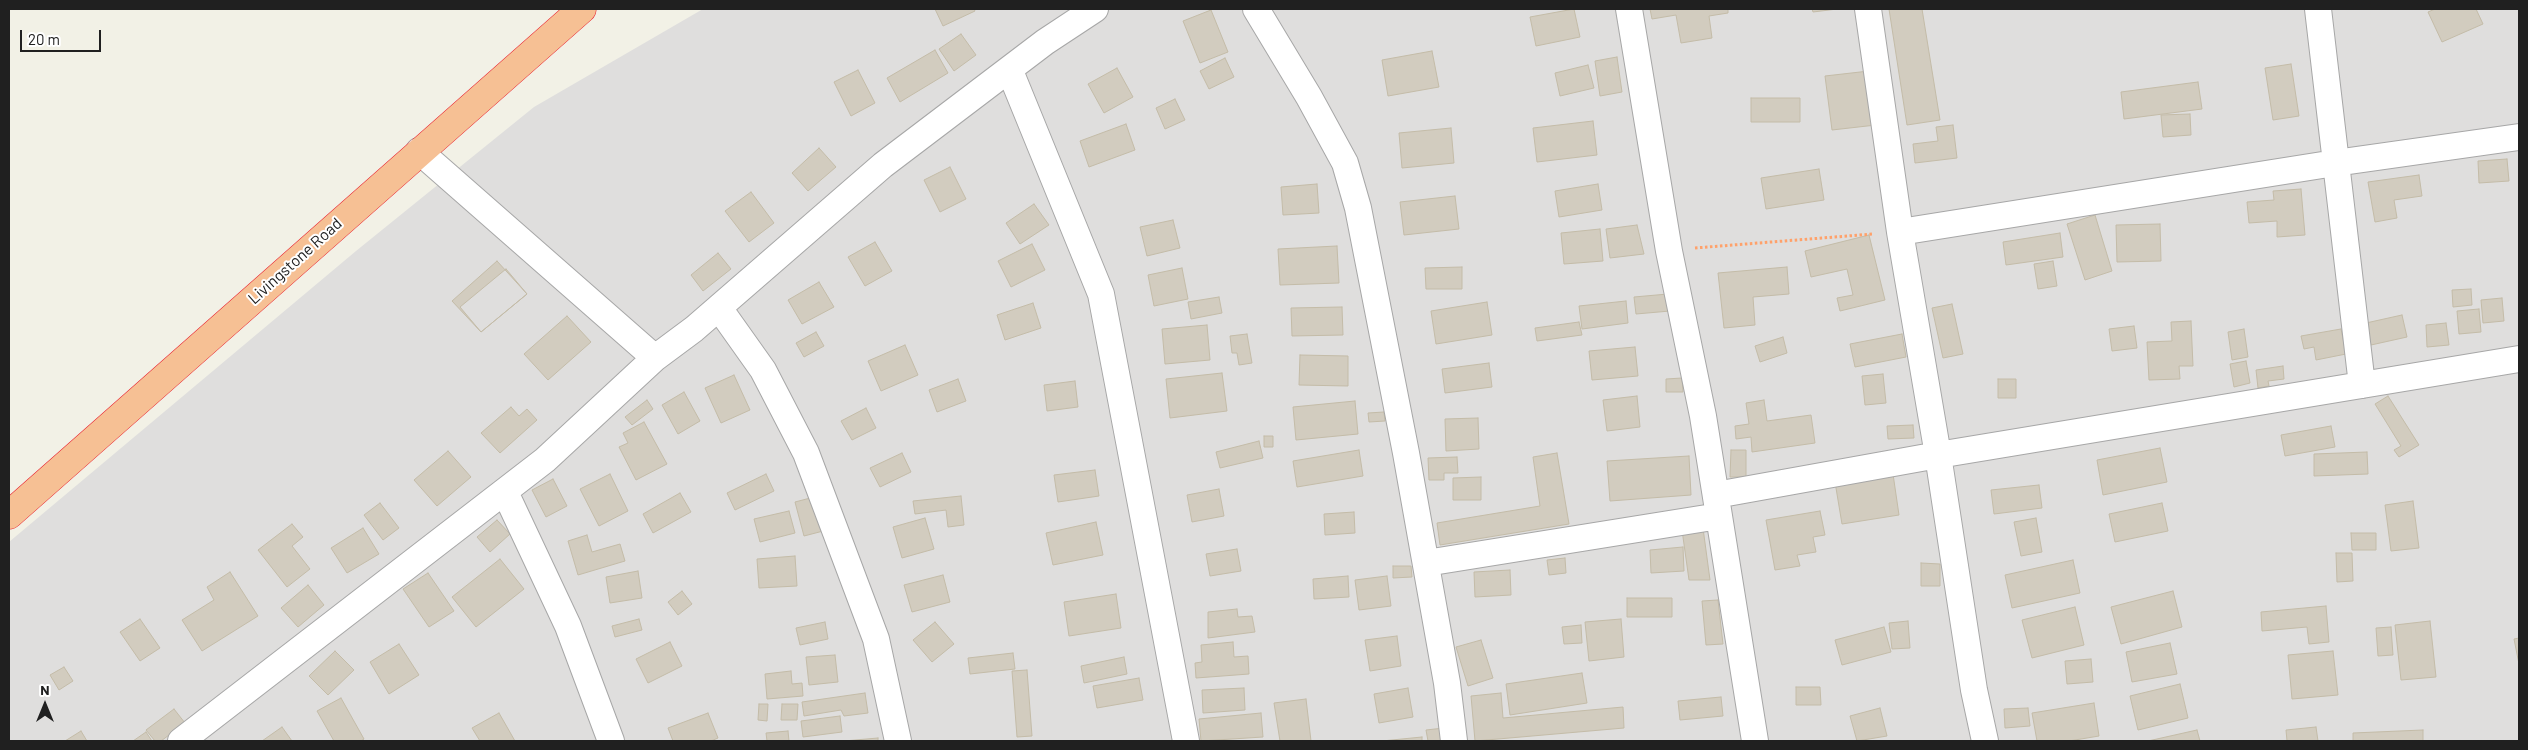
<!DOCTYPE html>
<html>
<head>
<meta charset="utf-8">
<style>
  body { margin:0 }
  #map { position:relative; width:2528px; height:750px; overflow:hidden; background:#f2f1e6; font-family:Barlow,sans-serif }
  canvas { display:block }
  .frame { position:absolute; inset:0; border:10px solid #202020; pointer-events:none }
  .north { position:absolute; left:20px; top:680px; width:50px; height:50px; -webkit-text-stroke:4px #fff; paint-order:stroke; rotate:0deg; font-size:14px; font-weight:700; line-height:20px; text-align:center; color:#202020 }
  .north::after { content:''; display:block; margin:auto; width:18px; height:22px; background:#202020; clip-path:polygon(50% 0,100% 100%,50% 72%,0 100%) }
  .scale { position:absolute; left:20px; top:30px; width:81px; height:22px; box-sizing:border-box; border:2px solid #202020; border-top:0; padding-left:6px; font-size:15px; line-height:18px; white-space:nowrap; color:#202020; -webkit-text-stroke:4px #fff; paint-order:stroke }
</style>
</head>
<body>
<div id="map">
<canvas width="2528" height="750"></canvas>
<div class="frame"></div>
<div class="north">N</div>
<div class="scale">20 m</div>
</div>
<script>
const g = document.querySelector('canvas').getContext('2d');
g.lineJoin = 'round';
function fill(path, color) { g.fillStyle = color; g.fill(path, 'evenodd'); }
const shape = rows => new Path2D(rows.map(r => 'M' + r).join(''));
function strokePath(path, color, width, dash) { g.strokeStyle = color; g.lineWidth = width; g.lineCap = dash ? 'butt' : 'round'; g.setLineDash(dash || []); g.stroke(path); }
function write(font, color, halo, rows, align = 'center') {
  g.font = font + ' Barlow,sans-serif'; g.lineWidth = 4; g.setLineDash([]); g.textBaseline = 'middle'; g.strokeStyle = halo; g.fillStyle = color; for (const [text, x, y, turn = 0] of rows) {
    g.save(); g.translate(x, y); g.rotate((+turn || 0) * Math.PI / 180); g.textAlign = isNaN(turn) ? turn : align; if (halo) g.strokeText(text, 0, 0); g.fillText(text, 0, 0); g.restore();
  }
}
const residential = shape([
  [703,9,2519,9,2519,741,9,741,9,542,356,251,534,107]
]);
const building = shape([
  [935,9,974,9,975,11,943,26,935,9],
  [1574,9,1580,37,1536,46,1530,17,1574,9],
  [1650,9,1728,9,1728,13,1709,16,1712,38,1681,43,1676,15,1652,19,1650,9],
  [1812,9,1837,9,1813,12,1812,9],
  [1889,9,1922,9,1940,120,1907,125,1889,9],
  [2435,9,2476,9,2483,24,2442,42,2428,12,2435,9],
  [1211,10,1228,52,1200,63,1183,21,1211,10],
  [961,34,976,55,954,71,939,49,961,34],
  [935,50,948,73,900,102,887,78,935,50],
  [1432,51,1439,87,1388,96,1382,60,1432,51],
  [1617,57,1622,92,1600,96,1595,61,1617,57],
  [1225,58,1234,77,1209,89,1200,71,1225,58],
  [2291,64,2299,116,2273,120,2265,68,2291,64],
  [1588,65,1594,88,1560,96,1555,73,1588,65],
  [1117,68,1133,97,1104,113,1088,84,1117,68],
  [858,70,875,103,851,116,834,82,858,70],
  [1869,71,1876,125,1832,130,1825,76,1869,71],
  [2198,82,2202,109,2124,119,2121,92,2198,82],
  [1751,98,1800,98,1800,122,1751,122,1751,98],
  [1175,99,1185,120,1165,129,1156,108,1175,99],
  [2190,114,2191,135,2163,137,2161,115,2190,114],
  [1593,121,1597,155,1537,162,1533,128,1593,121],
  [1126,124,1135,150,1089,167,1080,141,1126,124],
  [1953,125,1957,158,1915,163,1913,144,1938,141,1936,127,1953,125],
  [1451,128,1454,163,1402,168,1399,133,1451,128],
  [819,148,836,167,808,191,792,173,819,148],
  [2507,159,2509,181,2479,183,2478,161,2507,159],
  [950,167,966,199,940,212,924,180,950,167],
  [1819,169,1824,200,1766,209,1761,178,1819,169],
  [2419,175,2422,196,2394,200,2397,218,2375,222,2368,182,2419,175],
  [1317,184,1319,213,1283,215,1281,187,1317,184],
  [1598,184,1602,210,1559,217,1555,191,1598,184],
  [2301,189,2305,235,2277,237,2277,221,2249,223,2247,202,2274,200,2273,191,2301,189],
  [751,192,774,223,749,242,725,211,751,192],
  [1455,196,1459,229,1404,235,1400,202,1455,196],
  [1034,204,1049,225,1020,244,1006,223,1034,204],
  [2095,215,2112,271,2085,280,2067,224,2095,215],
  [1173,220,1180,248,1147,256,1140,227,1173,220],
  [2160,224,2161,261,2117,262,2116,225,2160,224],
  [1637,225,1644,254,1610,258,1606,229,1637,225],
  [1600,229,1603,261,1564,264,1561,233,1600,229],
  [2060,233,2063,257,2006,265,2003,242,2060,233],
  [1869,235,1885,300,1840,311,1837,298,1853,295,1847,269,1811,277,1805,251,1869,235],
  [875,242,892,271,865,286,848,257,875,242],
  [1032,244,1045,270,1011,287,998,261,1032,244],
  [1337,246,1339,283,1280,285,1278,249,1337,246],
  [718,253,731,269,703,291,691,275,718,253],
  [497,261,527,294,481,332,452,301,497,261],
  [2053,261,2057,286,2038,289,2034,264,2053,261],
  [1462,267,1462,289,1426,289,1425,268,1462,267],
  [1787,267,1789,294,1753,297,1755,325,1724,328,1718,273,1787,267],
  [1182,268,1188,299,1154,306,1148,275,1182,268],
  [506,269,527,294,481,332,460,307,506,269],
  [819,282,834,307,802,324,788,300,819,282],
  [2471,289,2472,305,2453,307,2452,290,2471,289],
  [1668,294,1670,311,1636,314,1634,297,1668,294],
  [1219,297,1222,313,1191,319,1188,302,1219,297],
  [2502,298,2504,321,2483,323,2481,300,2502,298],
  [1626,301,1628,323,1582,329,1579,306,1626,301],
  [1487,302,1492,335,1436,344,1431,311,1487,302],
  [1033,303,1041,328,1005,340,997,315,1033,303],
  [1952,304,1963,354,1943,358,1932,308,1952,304],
  [1342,307,1343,335,1292,336,1291,308,1342,307],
  [2479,309,2481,332,2459,334,2457,311,2479,309],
  [2402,315,2407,337,2371,345,2366,323,2402,315],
  [567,316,591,342,548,380,524,354,567,316],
  [2191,321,2193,366,2179,366,2180,379,2149,380,2147,342,2172,341,2171,322,2191,321],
  [1579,322,1582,335,1537,341,1535,328,1579,322],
  [2446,323,2449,345,2427,347,2426,325,2446,323],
  [1207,325,1210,360,1165,364,1162,329,1207,325],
  [2134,326,2137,348,2112,351,2109,329,2134,326],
  [2244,329,2248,357,2232,360,2228,332,2244,329],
  [2341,329,2346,354,2316,360,2314,347,2304,349,2301,336,2341,329],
  [816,332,824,346,804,357,796,343,816,332],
  [1247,334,1252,363,1239,365,1237,353,1232,353,1230,336,1247,334],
  [1902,334,1906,357,1855,367,1850,344,1902,334],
  [1783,337,1787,353,1760,362,1755,346,1783,337],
  [905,345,918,375,881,391,868,361,905,345],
  [1635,347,1638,376,1592,380,1589,351,1635,347],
  [1300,355,1348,356,1348,386,1299,385,1300,355],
  [2246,361,2250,383,2234,387,2230,364,2246,361],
  [1489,363,1492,387,1445,393,1442,369,1489,363],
  [2283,366,2284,379,2268,381,2269,386,2258,388,2256,370,2283,366],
  [1222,373,1227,411,1170,418,1166,379,1222,373],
  [1883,374,1886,403,1865,405,1862,376,1883,374],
  [734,375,750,410,721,423,705,388,734,375],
  [1682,378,1683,392,1666,392,1666,379,1682,378],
  [958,379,966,401,937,412,929,390,958,379],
  [1998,379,2016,379,2016,398,1998,398,1998,379],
  [1075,381,1078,407,1047,411,1044,385,1075,381],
  [684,392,700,421,678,434,662,405,684,392],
  [1637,396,1640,427,1607,431,1603,400,1637,396],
  [2388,396,2419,445,2399,457,2394,450,2401,446,2375,404,2388,396],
  [647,400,653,409,632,425,625,417,647,400],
  [1764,400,1767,421,1811,415,1815,443,1752,452,1751,437,1736,439,1735,426,1749,424,1746,403,1764,400],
  [1355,401,1358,434,1296,440,1293,407,1355,401],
  [511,407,519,416,527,409,537,420,500,453,481,433,511,407],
  [866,408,876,428,852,440,841,421,866,408],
  [1384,412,1385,421,1369,422,1368,413,1384,412],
  [1478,418,1479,449,1446,451,1445,419,1478,418],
  [644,422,667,464,636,480,619,447,628,443,623,433,644,422],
  [1913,425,1914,438,1888,439,1887,426,1913,425],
  [2331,426,2335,447,2285,456,2281,435,2331,426],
  [1264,436,1273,436,1273,447,1264,447,1264,436],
  [1259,441,1263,458,1220,468,1216,452,1259,441],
  [2160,448,2167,482,2103,495,2097,460,2160,448],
  [1359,450,1363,476,1297,487,1293,461,1359,450],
  [1731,450,1746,450,1746,477,1730,477,1731,450],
  [448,451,471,477,437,506,414,480,448,451],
  [2367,452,2368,474,2314,476,2314,454,2367,452],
  [902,453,911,472,880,487,870,468,902,453],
  [1557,453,1569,524,1440,545,1437,523,1540,506,1533,457,1557,453],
  [1689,456,1691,495,1610,501,1607,461,1689,456],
  [1457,457,1458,473,1444,473,1444,480,1429,480,1428,458,1457,457],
  [1095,470,1099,496,1058,502,1054,475,1095,470],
  [610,474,628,511,599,526,580,489,610,474],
  [766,474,774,491,735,510,727,493,766,474],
  [1893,474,1899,515,1842,524,1835,482,1893,474],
  [1481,477,1481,500,1453,500,1453,478,1481,477],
  [553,479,567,506,546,517,532,490,553,479],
  [2039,485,2042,508,1994,514,1991,490,2039,485],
  [1219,489,1224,516,1192,522,1187,495,1219,489],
  [680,493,691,512,653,533,643,514,680,493],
  [818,496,827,530,804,536,795,502,818,496],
  [961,496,964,525,948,527,946,510,915,514,913,501,961,496],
  [2413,501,2419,548,2391,551,2385,505,2413,501],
  [380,503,399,528,383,540,364,515,380,503],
  [2162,503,2168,531,2115,542,2109,514,2162,503],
  [789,511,795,533,760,542,754,519,789,511],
  [1820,511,1825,535,1813,537,1816,552,1797,555,1800,566,1775,570,1766,520,1820,511],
  [1354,512,1355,533,1325,535,1324,514,1354,512],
  [925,518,934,549,902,558,893,527,925,518],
  [2036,518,2042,552,2021,556,2014,522,2036,518],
  [497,520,510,534,490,552,477,537,497,520],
  [1096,522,1103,555,1053,565,1046,533,1096,522],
  [292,524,303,537,292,546,310,569,287,587,258,550,292,524],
  [363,528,379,554,347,573,331,548,363,528],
  [1703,528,1710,580,1689,580,1682,530,1703,528],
  [2351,533,2376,533,2376,550,2352,550,2351,533],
  [587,535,592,552,620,544,625,561,578,575,568,541,587,535],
  [1683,547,1684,571,1651,573,1650,550,1683,547],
  [1237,549,1241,571,1210,576,1206,554,1237,549],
  [2336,553,2352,553,2353,581,2337,582,2336,553],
  [795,556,797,586,759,588,757,559,795,556],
  [1565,558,1566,573,1549,575,1547,560,1565,558],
  [500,559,524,589,476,627,452,597,500,559],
  [2073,560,2080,593,2012,608,2005,575,2073,560],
  [1921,563,1940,564,1940,586,1921,586,1921,563],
  [1393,566,1411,566,1412,577,1393,578,1393,566],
  [1510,570,1511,595,1475,597,1474,572,1510,570],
  [638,571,642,598,610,603,606,577,638,571],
  [230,572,258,616,202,651,182,620,214,600,207,587,230,572],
  [428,573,454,611,429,627,403,589,428,573],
  [943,575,950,602,912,612,904,585,943,575],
  [1348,576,1349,597,1314,599,1313,579,1348,576],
  [1387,576,1391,606,1359,610,1355,580,1387,576],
  [308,585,324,605,298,627,281,608,308,585],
  [682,591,692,604,678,615,668,602,682,591],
  [2173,591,2182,627,2121,644,2111,607,2173,591],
  [1116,594,1121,628,1069,636,1064,602,1116,594],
  [1627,598,1672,598,1672,617,1627,617,1627,598],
  [1718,600,1723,644,1706,645,1702,601,1718,600],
  [2326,606,2329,642,2309,644,2307,627,2262,631,2261,612,2326,606],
  [2075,607,2084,645,2032,658,2022,620,2075,607],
  [1237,609,1238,617,1252,616,1255,632,1208,638,1208,612,1237,609],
  [140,619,160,648,140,661,120,632,140,619],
  [639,619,642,630,615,637,612,626,639,619],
  [1621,619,1624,657,1589,661,1585,622,1621,619],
  [1908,621,1910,648,1892,649,1889,623,1908,621],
  [2430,621,2436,677,2401,680,2395,625,2430,621],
  [825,622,828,639,800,645,796,628,825,622],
  [935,622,954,644,932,662,913,640,935,622],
  [1581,625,1582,643,1564,644,1562,627,1581,625],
  [1884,627,1891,652,1842,665,1835,640,1884,627],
  [2391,627,2393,655,2378,656,2376,628,2391,627],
  [1397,636,1401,666,1370,671,1365,640,1397,636],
  [2519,638,2519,664,2514,639,2519,638],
  [1481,640,1493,678,1468,686,1456,647,1481,640],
  [670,642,682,666,648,683,636,659,670,642],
  [1233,642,1234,657,1248,656,1249,674,1196,678,1195,663,1202,662,1201,645,1233,642],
  [2170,643,2177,674,2132,682,2126,652,2170,643],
  [399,644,419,675,389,694,370,662,399,644],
  [335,651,354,670,328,695,309,676,335,651],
  [2333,651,2338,695,2292,699,2288,655,2333,651],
  [1013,653,1015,669,970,674,968,658,1013,653],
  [835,655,838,682,809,685,806,657,835,655],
  [1124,657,1127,674,1084,683,1081,666,1124,657],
  [2091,659,2093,682,2067,684,2065,661,2091,659],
  [64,667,73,681,59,690,50,675,64,667],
  [1027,670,1032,736,1017,737,1012,671,1027,670],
  [791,671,792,684,802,683,803,696,767,699,765,674,791,671],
  [1582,673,1587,703,1510,715,1506,684,1582,673],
  [1139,678,1143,700,1097,708,1093,686,1139,678],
  [2180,684,2188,718,2138,730,2130,696,2180,684],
  [1796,687,1820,687,1821,705,1796,705,1796,687],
  [1244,688,1245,710,1203,713,1202,690,1244,688],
  [1408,688,1413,717,1379,723,1374,694,1408,688],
  [865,693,868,713,844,716,841,710,804,716,802,702,865,693],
  [1501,693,1503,718,1623,707,1624,728,1475,741,1471,696,1501,693],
  [1721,697,1723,716,1680,720,1678,701,1721,697],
  [341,698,364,739,361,741,334,741,317,711,341,698],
  [1306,699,1311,741,1280,741,1274,703,1306,699],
  [2094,703,2099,736,2069,741,2037,741,2032,713,2094,703],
  [759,704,768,704,767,721,758,720,759,704],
  [782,704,798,704,797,720,781,720,782,704],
  [1880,708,1887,736,1857,741,1850,716,1880,708],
  [2028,708,2030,726,2005,728,2004,709,2028,708],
  [174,709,185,723,161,741,155,741,146,730,174,709],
  [499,713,515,741,480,741,472,728,499,713],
  [708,713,718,738,711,741,673,741,668,728,708,713],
  [1261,713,1263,737,1201,741,1199,719,1261,713],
  [840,716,842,732,803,737,801,721,840,716],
  [282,727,292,741,262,741,282,727],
  [2316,727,2318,741,2287,741,2286,730,2316,727],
  [1444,728,1446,741,1428,741,1426,730,1444,728],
  [2197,730,2200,741,2148,741,2197,730],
  [2423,730,2423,741,2353,741,2353,733,2423,730],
  [81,731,87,741,65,741,81,731],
  [788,731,789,741,767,741,766,733,788,731],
  [146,732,152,741,133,741,146,732],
  [1422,737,1422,741,1382,741,1422,737],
  [878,738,878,741,844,741,878,738]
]);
const path = shape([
  [1695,248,1873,234]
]);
const minor = shape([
  [1256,9,1309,97,1345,163,1358,208,1406,453,1447,683,1454,741],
  [1629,9,1669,251,1703,416,1755,741],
  [1868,9,1900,232,1938,455,1974,690,1985,741],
  [2318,9,2362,385],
  [1010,71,1101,294,1186,741],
  [419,151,655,358],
  [1900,232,2335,163,2519,137],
  [719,308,763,370,806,453,876,639,898,741],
  [505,492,568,626,611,741],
  [1716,495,1938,455,2519,359],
  [1426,563,1719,516],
  [181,741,545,460,655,358,694,329,883,165,1045,42,1095,9]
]);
const trunk = shape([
  [9,515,582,9]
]);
const streetNames = [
  ["Livingstone Road",295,261,-42]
];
fill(residential, '#dfdedd');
fill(building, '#d2ccbf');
strokePath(building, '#c4bca8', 1);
strokePath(minor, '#a7a7a7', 28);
strokePath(trunk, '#e71b2c', 29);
strokePath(path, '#ffa16a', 3, [2.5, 2.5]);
strokePath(minor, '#fff', 26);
strokePath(trunk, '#f6c094', 28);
write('16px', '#202020', '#fff', streetNames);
</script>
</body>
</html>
